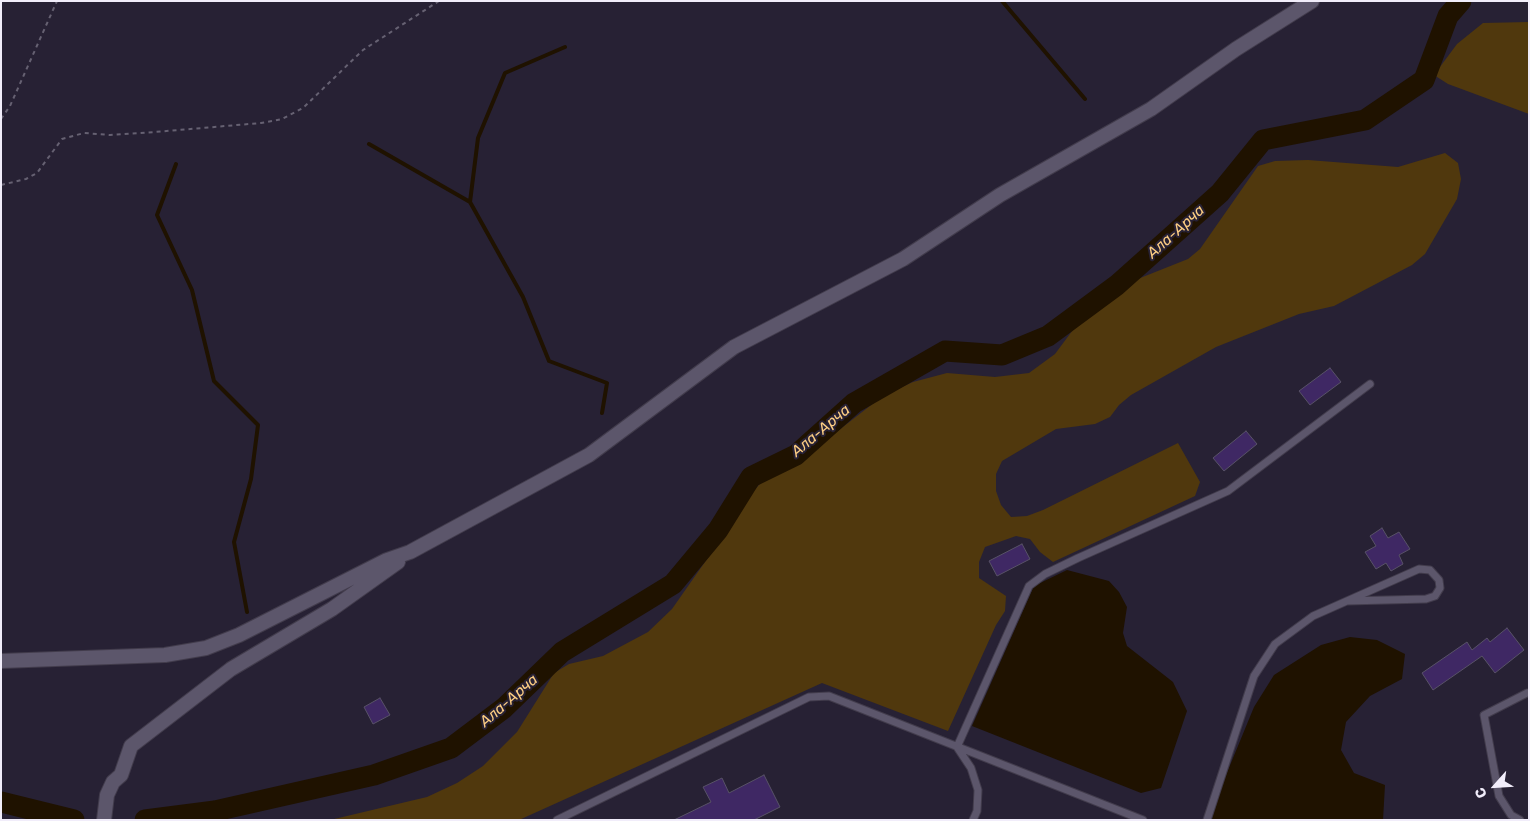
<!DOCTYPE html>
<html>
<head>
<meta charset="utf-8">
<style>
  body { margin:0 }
  #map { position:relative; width:1530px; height:821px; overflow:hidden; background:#272134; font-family:Rubik,sans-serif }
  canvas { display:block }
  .frame { position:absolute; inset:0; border:2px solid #f1edfa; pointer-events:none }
  .north { position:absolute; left:1470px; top:761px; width:50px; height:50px; -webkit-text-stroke:4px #272134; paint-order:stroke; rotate:244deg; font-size:14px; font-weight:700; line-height:20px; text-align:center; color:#f1edfa }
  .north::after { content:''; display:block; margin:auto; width:18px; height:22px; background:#f1edfa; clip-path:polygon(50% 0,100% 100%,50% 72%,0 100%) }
</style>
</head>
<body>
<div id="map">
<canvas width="1530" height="821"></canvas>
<div class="frame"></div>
<div class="north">С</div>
</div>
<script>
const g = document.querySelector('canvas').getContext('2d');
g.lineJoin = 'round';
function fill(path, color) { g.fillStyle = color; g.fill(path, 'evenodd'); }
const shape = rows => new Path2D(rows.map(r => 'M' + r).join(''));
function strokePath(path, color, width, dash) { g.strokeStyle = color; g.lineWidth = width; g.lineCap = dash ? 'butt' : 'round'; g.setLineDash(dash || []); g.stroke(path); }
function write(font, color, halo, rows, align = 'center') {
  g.font = font + ' Rubik,sans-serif'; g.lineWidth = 4; g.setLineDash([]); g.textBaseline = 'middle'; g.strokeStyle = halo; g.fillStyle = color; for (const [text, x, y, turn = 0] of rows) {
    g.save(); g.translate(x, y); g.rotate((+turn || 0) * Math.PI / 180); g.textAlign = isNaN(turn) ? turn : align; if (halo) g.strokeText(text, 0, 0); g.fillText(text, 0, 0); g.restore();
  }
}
const green = shape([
  [1529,22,1529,114,1448,84,1434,75,1457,44,1483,23],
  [1445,153,1458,163,1461,179,1457,199,1425,254,1412,265,1334,306,1299,314,1216,347,1131,395,1119,405,1110,417,1095,424,1056,429,1002,461,996,474,996,491,1001,505,1011,517,1027,516,1043,510,1178,443,1200,482,1195,496,1053,562,1040,552,1030,539,1016,536,985,547,979,562,979,578,1006,596,1005,611,996,625,948,731,822,683,519,820,330,820,427,797,457,783,483,766,517,732,554,673,569,664,603,656,648,632,672,609,728,529,746,499,769,474,812,451,884,395,913,382,947,373,995,377,1029,373,1055,354,1084,315,1110,290,1188,259,1200,249,1258,166,1275,161,1308,160,1398,167]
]);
const water = shape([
  [1067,570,1109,581,1119,592,1127,607,1123,633,1127,646,1173,682,1187,711,1161,788,1141,793,972,726,1034,586],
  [1350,637,1377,640,1405,654,1402,679,1370,696,1346,722,1341,750,1354,773,1385,785,1383,820,1211,820,1210,814,1254,707,1274,675,1321,645]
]);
const stream = shape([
  [1002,1,1085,99],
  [565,47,505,73,478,138,470,202,523,297,549,361,607,383,602,413],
  [369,144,470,202],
  [176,164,157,215,192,290,214,381,258,425,251,479,234,542,247,612]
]);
const river = shape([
  [1,802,74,820],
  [145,820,215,811,374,775,451,748,504,708,562,652,673,584,718,530,751,477,796,455,854,403,945,351,1002,355,1048,336,1117,285,1220,193,1263,140,1365,120,1424,80,1448,16,1461,1]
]);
const building = shape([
  [1330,368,1341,382,1310,405,1299,391,1330,368],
  [1246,431,1257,444,1224,471,1213,458,1246,431],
  [1382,528,1388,538,1399,532,1410,549,1399,555,1403,564,1391,571,1386,563,1376,569,1365,552,1376,546,1370,536,1382,528],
  [1022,544,1030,559,997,576,989,561,1022,544],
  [1507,628,1524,650,1495,673,1482,656,1433,690,1422,673,1467,642,1472,650,1487,638,1490,642,1507,628],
  [380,698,390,715,373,724,364,707,380,698],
  [764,775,780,807,754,820,674,820,711,802,703,787,722,778,729,793,764,775]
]);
const path = shape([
  [1,119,10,106,57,1],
  [1,185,26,179,37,173,62,139,84,133,110,135,155,132,261,123,282,119,303,108,363,50,439,1]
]);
const lane = shape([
  [557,820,809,697,829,696,1143,820],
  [973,820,977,811,978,790,971,768,957,747,1029,586,1045,574,1078,558,1228,491,1370,384],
  [1207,820,1254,676,1275,644,1313,616,1419,569,1430,570,1439,580,1440,588,1435,596,1426,599,1347,601],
  [1520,820,1511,815,1499,796,1484,715,1527,693]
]);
const street = shape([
  [1,661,165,655,206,648,239,635,387,560,410,552,589,455,734,347,903,259,1000,195,1151,109,1236,49,1312,1],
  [104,820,107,795,113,782,121,775,131,746,231,669,332,609,398,562]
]);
const waterNames = [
  ["Ала-Арча",1176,232,-42],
  ["Ала-Арча",821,431,-40],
  ["Ала-Арча",509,701,-41]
];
fill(green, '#50380d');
fill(water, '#1f1200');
strokePath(stream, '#1f1200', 4);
strokePath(river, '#1f1200', 21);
fill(building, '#3f2864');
strokePath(building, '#585267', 1);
strokePath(lane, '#423c4c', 9);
strokePath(street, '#423c4c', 16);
strokePath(path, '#666172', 2, [4, 4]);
strokePath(lane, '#5c566b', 7);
strokePath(street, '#5c566b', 14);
write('italic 15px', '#fccd83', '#272134', waterNames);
</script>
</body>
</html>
